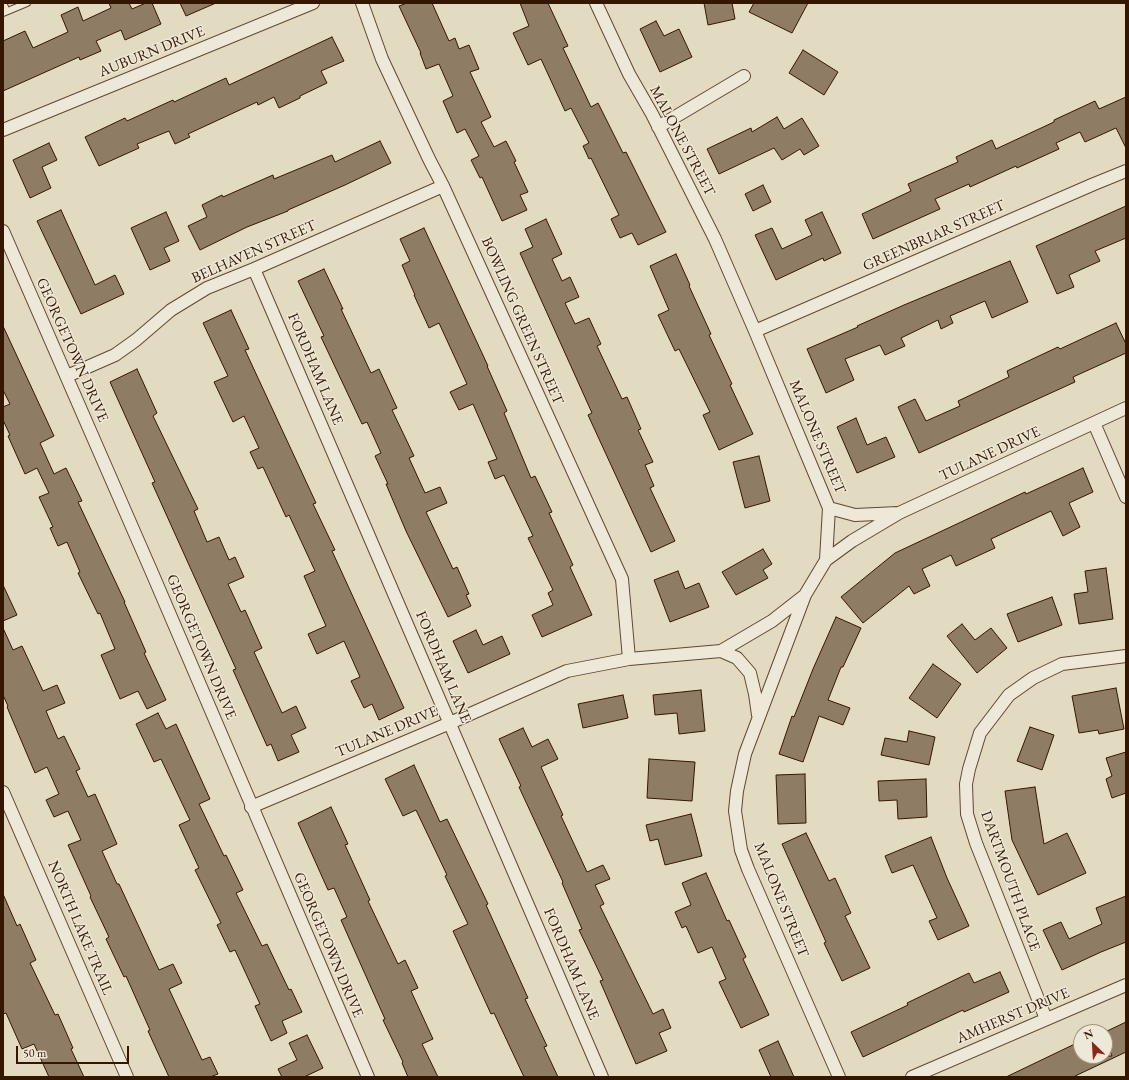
<!DOCTYPE html>
<html>
<head>
<meta charset="utf-8">
<style>
  body { margin:0 }
  #map { position:relative; width:1129px; height:1080px; overflow:hidden; background:#e3dbc1; font-family:"EB Garamond",serif }
  canvas { display:block }
  .frame { position:absolute; inset:0; border:4px solid #351601; pointer-events:none }
  .north { position:absolute; left:1073px; top:1024px; width:40px; height:40px; box-sizing:border-box; background:#ede8d7; border:1px solid #a39481; border-radius:50%; rotate:335deg; font-size:11px; font-weight:700; line-height:16px; text-align:center; color:#351601 }
  .north::after { content:''; display:block; margin:auto; width:14px; height:18px; background:#8f2418; clip-path:polygon(50% 0,100% 100%,50% 72%,0 100%) }
  .scale { position:absolute; left:16px; top:1046px; width:113px; height:18px; box-sizing:border-box; border:2px solid #351601; border-top:0; padding-left:5px; font-size:12px; line-height:14px; white-space:nowrap; color:#351601; -webkit-text-stroke:3px #ede8d7; paint-order:stroke }
</style>
</head>
<body>
<div id="map">
<canvas width="1129" height="1080"></canvas>
<div class="frame"></div>
<div class="north">N</div>
<div class="scale">50 m</div>
</div>
<script>
const g = document.querySelector('canvas').getContext('2d');
g.lineJoin = 'round';
function fill(path, color) { g.fillStyle = color; g.fill(path, 'evenodd'); }
const shape = rows => new Path2D(rows.map(r => 'M' + r).join(''));
function strokePath(path, color, width, dash) { g.strokeStyle = color; g.lineWidth = width; g.lineCap = dash ? 'butt' : 'round'; g.setLineDash(dash || []); g.stroke(path); }
function write(font, color, halo, rows, align = 'center') {
  g.font = font + ' "EB Garamond",serif'; g.lineWidth = 3; g.setLineDash([]); g.textBaseline = 'middle'; g.strokeStyle = halo; g.fillStyle = color; for (const [text, x, y, turn = 0] of rows) {
    g.save(); g.translate(x, y); g.rotate((+turn || 0) * Math.PI / 180); g.textAlign = isNaN(turn) ? turn : align; if (halo) g.strokeText(text, 0, 0); g.fillText(text, 0, 0); g.restore();
  }
}
const building = shape([
  [109,3,129,3,132,9,146,3,152,3,161,24,125,40,121,30,96,41,101,51,80,60,79,57,3,91,3,41,25,31,33,48,68,32,61,15,78,7,83,21,111,8,109,3],
  [180,3,216,3,186,16,180,3],
  [407,3,432,3,449,41,455,38,459,49,469,45,479,69,470,72,491,117,481,122,494,147,506,141,516,161,514,162,528,192,520,195,527,210,502,221,482,177,480,178,471,160,479,156,465,129,457,133,443,101,453,96,439,64,426,69,420,53,421,53,399,6,407,3],
  [520,3,548,3,568,46,563,48,591,107,598,103,623,153,626,152,666,232,638,245,632,233,620,238,611,219,619,215,591,158,589,159,583,146,589,143,571,108,565,111,541,59,528,65,513,33,529,26,520,3],
  [704,3,732,3,735,19,708,25,704,3],
  [754,3,808,3,792,33,749,12,754,3],
  [656,21,664,36,679,29,692,57,660,72,640,29,656,21],
  [332,37,344,61,321,71,327,83,300,96,300,98,279,108,274,97,258,105,257,102,188,134,190,137,175,144,169,131,137,144,139,148,99,166,85,137,125,118,127,121,173,100,174,102,226,78,229,85,332,37],
  [803,50,838,72,824,95,789,73,803,50],
  [1126,97,1126,148,1116,128,1085,142,1080,132,1056,143,1059,149,1017,168,1016,166,970,187,969,184,935,199,940,209,873,239,862,214,911,191,908,184,958,162,956,157,992,140,996,149,1054,122,1054,120,1095,101,1099,109,1126,97],
  [777,117,784,129,802,118,819,146,804,155,800,149,782,160,774,148,719,174,707,149,751,128,752,132,777,117],
  [380,141,391,163,345,185,288,210,288,211,247,227,200,250,188,226,207,217,202,205,222,195,223,197,273,175,274,179,332,155,335,162,380,141],
  [49,143,57,160,42,167,51,188,30,198,13,160,49,143],
  [763,185,771,202,753,211,745,194,763,185],
  [1126,206,1126,238,1095,251,1100,261,1069,275,1074,287,1057,294,1036,246,1126,206],
  [61,210,95,285,115,275,124,294,81,314,37,221,61,210],
  [166,212,179,241,164,248,170,261,150,270,131,228,166,212],
  [822,212,841,253,824,261,823,258,776,280,755,235,772,228,782,249,812,235,805,220,822,212],
  [546,219,562,254,552,259,562,281,570,277,579,297,565,303,575,324,589,318,601,344,597,346,622,399,627,397,641,429,638,430,653,462,645,465,654,486,650,488,675,541,651,552,588,415,592,413,520,253,533,247,525,229,546,219],
  [424,228,488,366,487,366,507,411,504,413,531,478,535,476,552,512,549,513,573,565,570,567,592,615,542,637,532,615,553,605,548,593,553,590,528,538,533,536,504,475,495,479,488,462,497,459,473,404,459,410,450,392,467,384,439,323,429,328,414,295,415,295,402,265,410,261,400,239,424,228],
  [676,254,690,285,689,286,711,334,709,335,732,384,730,385,753,434,719,450,703,415,710,412,679,349,675,351,658,315,669,310,650,266,676,254],
  [1010,261,1028,302,992,318,985,301,950,316,953,323,941,329,938,320,901,338,905,346,885,355,880,345,845,359,854,380,826,393,807,349,858,327,857,326,904,305,1010,261],
  [324,269,343,309,341,309,371,373,379,369,397,408,392,410,414,456,409,458,425,493,440,487,447,503,426,512,453,569,457,567,469,594,466,595,471,606,448,617,406,531,386,484,388,484,375,456,381,453,367,422,362,424,321,337,324,336,298,281,324,269],
  [231,310,249,349,245,350,316,503,313,504,335,550,332,551,404,708,379,720,372,704,364,708,351,681,360,677,344,641,317,654,308,634,326,626,304,576,315,571,289,515,286,517,263,467,258,469,250,452,259,448,244,416,233,422,214,382,228,376,203,323,231,310],
  [1116,323,1126,344,1126,353,1073,377,1075,382,919,453,898,407,915,399,926,421,960,406,958,401,1009,377,1007,371,1058,347,1060,349,1116,323],
  [3,326,54,436,40,443,54,474,66,468,82,501,78,502,125,602,124,602,146,652,144,653,166,700,147,709,138,691,120,699,101,655,115,649,100,613,98,614,78,573,80,572,67,542,58,546,50,528,53,527,39,497,49,493,37,468,25,474,8,436,10,435,3,420,3,407,10,404,3,390,3,326],
  [137,369,157,413,153,416,198,509,194,511,207,542,219,537,229,560,235,557,244,577,228,584,241,612,245,610,262,648,254,652,282,713,296,706,306,728,291,735,299,752,278,761,271,744,267,746,233,670,236,669,152,483,155,482,110,382,137,369],
  [856,418,867,445,886,437,895,457,857,473,837,427,856,418],
  [759,456,770,501,745,508,733,462,759,456],
  [1083,468,1093,492,1069,503,1080,527,1063,536,1051,511,991,539,995,548,956,566,951,555,922,569,930,586,914,594,909,586,863,623,841,597,895,553,1025,492,1026,494,1083,468],
  [763,549,772,564,763,570,768,578,736,595,722,572,763,549],
  [1106,568,1113,619,1079,624,1074,594,1088,592,1085,571,1106,568],
  [678,571,685,589,699,583,709,607,670,622,654,580,678,571],
  [3,585,17,615,3,621,3,585],
  [1052,597,1062,625,1018,642,1007,614,1052,597],
  [836,617,861,628,843,667,841,667,828,700,850,708,843,725,819,716,803,762,779,754,792,716,794,717,813,669,836,617],
  [962,624,975,640,991,628,1007,648,977,673,947,636,962,624],
  [3,628,13,650,22,646,43,691,57,685,65,703,46,711,58,739,64,736,80,769,76,771,88,797,95,794,117,844,102,851,117,884,119,884,159,970,173,964,182,983,169,989,202,1060,210,1057,218,1074,210,1077,169,1077,148,1031,150,1030,126,976,124,977,106,939,109,937,90,897,91,896,68,845,81,840,68,811,54,817,46,800,59,794,47,767,35,773,7,707,8,706,3,695,3,628],
  [476,630,483,645,502,636,510,654,468,673,453,641,476,630],
  [933,664,961,684,937,718,909,698,933,664],
  [1116,688,1124,729,1099,734,1098,730,1079,733,1072,696,1116,688],
  [701,690,705,731,679,734,677,713,655,715,653,695,701,690],
  [623,695,628,718,583,728,578,704,623,695],
  [158,713,166,729,176,724,210,799,199,804,224,856,226,855,243,890,236,893,262,946,267,944,289,990,291,989,302,1012,282,1021,287,1033,271,1041,255,1006,260,1004,235,950,230,952,217,925,221,923,195,870,199,868,179,825,190,820,161,759,154,762,136,724,158,713],
  [1030,727,1054,735,1042,770,1017,761,1030,727],
  [523,728,532,747,548,739,558,759,541,767,563,815,561,816,587,872,603,865,610,879,595,885,604,904,600,906,653,1014,663,1009,671,1028,659,1033,667,1051,636,1064,600,981,603,980,579,930,582,929,562,883,563,882,519,787,521,786,499,739,523,728],
  [909,731,935,737,929,765,881,755,885,738,907,742,909,731],
  [1126,752,1126,793,1112,798,1106,779,1112,776,1106,758,1126,752],
  [649,759,695,762,692,801,647,798,649,759],
  [414,765,440,822,447,819,488,904,486,905,528,998,525,999,547,1046,544,1047,558,1077,524,1077,494,1013,491,1014,453,931,468,924,445,876,447,875,416,810,403,816,385,779,414,765],
  [805,774,806,823,778,824,776,775,805,774],
  [926,779,927,817,898,819,897,800,879,801,878,781,926,779],
  [1035,787,1044,844,1067,833,1086,873,1038,895,1012,840,1005,791,1035,787],
  [331,807,348,844,345,845,370,900,368,901,398,964,405,960,418,988,411,991,433,1039,422,1044,438,1077,408,1077,402,1063,403,1062,383,1020,385,1019,341,920,347,917,334,888,328,890,298,823,331,807],
  [691,814,702,856,665,865,658,839,650,841,646,825,691,814],
  [806,833,829,881,835,878,851,913,845,916,870,968,842,981,824,943,826,942,782,844,806,833],
  [931,837,947,878,969,926,938,940,929,921,937,918,913,865,892,873,885,856,931,837],
  [706,873,727,921,729,920,746,957,743,959,769,1015,741,1028,719,982,726,979,712,947,698,953,686,926,682,928,675,912,691,905,682,883,706,873],
  [3,894,17,926,20,924,36,960,30,963,55,1015,58,1014,73,1048,71,1049,84,1077,49,1077,34,1044,22,1049,6,1013,3,1014,3,894],
  [1126,896,1126,942,1101,952,1062,970,1043,930,1061,922,1069,939,1102,924,1096,908,1126,896],
  [1000,972,1009,992,964,1012,963,1010,863,1057,851,1032,908,1005,907,1003,969,973,974,983,1000,972],
  [1126,1022,1126,1052,1073,1077,1006,1077,1081,1041,1081,1056,1112,1056,1105,1040,1105,1032,1126,1022],
  [307,1035,323,1068,304,1077,282,1077,278,1069,297,1060,289,1043,307,1035],
  [778,1041,794,1077,771,1077,759,1050,778,1041]
]);
const lane = shape([
  [3,3,7,11],
  [3,13,27,3]
]);
const street = shape([
  [362,3,382,59,429,159,443,186,622,579,629,659],
  [596,3,629,74,652,114,715,239,755,331,829,508,826,560,805,595,745,754,737,791,735,811,741,850,748,869,839,1077],
  [658,127,744,76],
  [3,130,313,3],
  [3,231,153,575,368,1077],
  [254,269,602,1077],
  [755,331,1094,184,1126,171],
  [67,376,115,355,136,340,171,310,207,288,254,269,443,186],
  [1094,423,1126,497],
  [829,508,855,515,898,513],
  [826,560,852,541,899,513,1126,408],
  [721,651,737,658,750,673,755,694,758,715],
  [3,792,127,1077],
  [251,807,450,723,567,671,629,659,721,651,772,621,804,596],
  [1046,1019,976,843,967,814,966,784,969,769,980,733,1009,695,1033,678,1062,664,1126,656],
  [912,1077,1126,985]
]);
const streetNames = [
  ["AUBURN DRIVE",152,52,-22],
  ["MALONE STREET",682,141,62],
  ["GREENBRIAR STREET",934,236,-24],
  ["BELHAVEN STREET",254,252,-24],
  ["BOWLING GREEN STREET",522,321,66],
  ["GEORGETOWN DRIVE",72,350,66],
  ["FORDHAM LANE",315,369,67],
  ["MALONE STREET",817,437,67],
  ["TULANE DRIVE",990,454,-25],
  ["GEORGETOWN DRIVE",201,647,67],
  ["FORDHAM LANE",443,667,67],
  ["TULANE DRIVE",387,732,-23],
  ["DARTMOUTH PLACE",1010,881,70],
  ["MALONE STREET",781,900,68],
  ["NORTH LAKE TRAIL",80,928,67],
  ["GEORGETOWN DRIVE",328,945,67],
  ["FORDHAM LANE",571,964,67],
  ["AMHERST DRIVE",1013,1016,-23]
];
fill(building, '#8f7c65');
strokePath(building, '#351601', 1);
strokePath(lane, '#604731', 8);
strokePath(street, '#604731', 14);
strokePath(lane, '#ede8d7', 6);
strokePath(street, '#ede8d7', 12);
write('15px', '#351601', '#ede8d7', streetNames);
</script>
</body>
</html>
